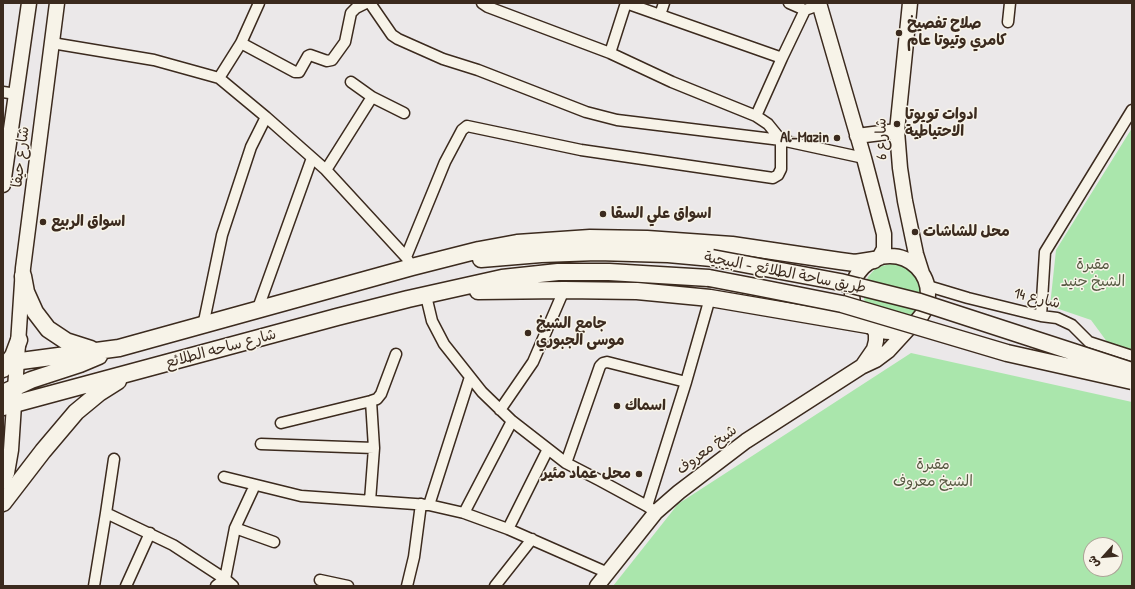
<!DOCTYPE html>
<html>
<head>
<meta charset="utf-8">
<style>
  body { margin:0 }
  #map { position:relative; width:1135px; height:589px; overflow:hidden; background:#ebe8e9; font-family:"Patrick Hand","Playpen Sans Arabic",sans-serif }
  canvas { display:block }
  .frame { position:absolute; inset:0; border:4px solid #3b2a1e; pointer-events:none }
  .north { position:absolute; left:1083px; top:537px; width:40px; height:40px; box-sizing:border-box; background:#f7f3e8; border:1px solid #aca397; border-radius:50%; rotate:243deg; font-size:11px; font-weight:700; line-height:16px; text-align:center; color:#3b2a1e }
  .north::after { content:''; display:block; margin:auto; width:14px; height:18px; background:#3b2a1e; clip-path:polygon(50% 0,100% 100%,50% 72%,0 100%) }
</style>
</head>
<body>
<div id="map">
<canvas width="1135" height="589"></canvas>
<div class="frame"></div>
<div class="north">ش</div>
</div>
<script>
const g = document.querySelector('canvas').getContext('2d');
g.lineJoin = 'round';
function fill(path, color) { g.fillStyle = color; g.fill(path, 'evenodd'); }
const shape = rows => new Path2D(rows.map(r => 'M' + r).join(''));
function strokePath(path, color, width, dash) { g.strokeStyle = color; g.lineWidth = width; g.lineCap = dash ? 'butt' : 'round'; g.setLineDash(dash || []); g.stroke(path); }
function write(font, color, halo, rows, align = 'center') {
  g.font = font + ' "Patrick Hand","Playpen Sans Arabic",sans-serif'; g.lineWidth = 3; g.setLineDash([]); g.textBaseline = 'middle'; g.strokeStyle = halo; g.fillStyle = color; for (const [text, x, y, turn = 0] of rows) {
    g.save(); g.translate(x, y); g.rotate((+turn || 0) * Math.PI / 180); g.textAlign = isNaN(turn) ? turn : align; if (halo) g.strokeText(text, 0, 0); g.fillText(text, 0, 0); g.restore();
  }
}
const green = shape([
  [1132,128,1132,358,1116,354,1091,320,1050,306,1056,250],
  [891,264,901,265,909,269,916,276,920,285,921,295,919,305,914,313,906,319,865,303,863,294,864,285,868,277,874,270,882,266],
  [911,353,1132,402,1132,586,613,586,678,504],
  [1091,545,1115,545,1115,569,1091,569]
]);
const street = shape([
  [370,3,392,35,398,39,443,59,478,70,586,112,617,120,781,140,864,158],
  [626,3,782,58],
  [789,3,805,10,819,5],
  [660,15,664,3],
  [1008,22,1010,3],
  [52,43,154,60,219,78,266,117,326,170,406,257,409,262],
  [241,43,295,72,299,72,308,56,310,55,327,61,332,60,345,42,351,13,356,8,366,3],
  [610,53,626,3],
  [219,78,241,43,259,3],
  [351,82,372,97,404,113],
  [3,92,16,94],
  [756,116,782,58,805,10],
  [326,170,372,97],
  [406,257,445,162,462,130,467,126,581,150,773,178,778,175,781,169,781,140,768,124,756,116,672,82,610,53,488,7,482,3],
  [928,286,968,298,1041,316,1057,318,1072,325,1089,342,1132,356],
  [426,296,432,321,444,344,482,392,512,421,566,463,599,480,647,506,656,512],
  [257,311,312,158],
  [1041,316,1045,252,1132,110],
  [203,326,222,235,251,147,266,117],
  [500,410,533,362,564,290],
  [281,423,371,401,377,399,381,394,396,354],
  [261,444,374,448],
  [114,459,106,513,173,545,225,579,233,586],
  [566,463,600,366,603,363,607,362,686,382],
  [224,477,301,496,429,505,464,513,508,529,608,573],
  [370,501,374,448,371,401],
  [429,505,470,377],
  [647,506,686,382,710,298],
  [464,513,512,421],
  [235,528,274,542],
  [508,529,548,449],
  [320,580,348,586],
  [94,586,106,513],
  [126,586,150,533],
  [216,586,225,579,235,528,255,485],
  [407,586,414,557,421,504],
  [495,586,532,539]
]);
const secondary = shape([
  [819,3,864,158,884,234,884,249,879,258],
  [910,3,897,131,900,168,905,201,916,254,922,273],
  [857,136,897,131],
  [3,185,29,3],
  '852 294a38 38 0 1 1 76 0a38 38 0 1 1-76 0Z',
  [863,365,874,349,876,341,876,333,873,328],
  [3,482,7,473,11,450,23,268,57,3],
  [597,586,656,512,679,492,746,441,861,367,876,360,888,351,910,327]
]);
const primary = shape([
  [481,259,541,254,597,252,668,254,712,258],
  [23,276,26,292,35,312,48,329,66,341,91,349],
  [478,291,564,290,637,291,710,298,868,325],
  [3,366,21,361,119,348,412,267,479,250,517,243,590,238,647,239,732,245,840,261,855,263,874,260],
  [3,369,13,356,19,340],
  [3,393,31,380,80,364,99,356],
  [3,407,337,317,408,299,502,278,558,272,609,272,709,278],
  [3,503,43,451,76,412,99,393,118,381]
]);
const primaryBridge = shape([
  [712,258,840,282,920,302,1132,371],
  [709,278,756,287,842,304,1007,353,1132,381]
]);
const markers = [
  [899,33,4,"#3b2a1e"],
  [897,124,4,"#3b2a1e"],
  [837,138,4,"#3b2a1e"],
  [603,214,4,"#3b2a1e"],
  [43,222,4,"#3b2a1e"],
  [915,232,4,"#3b2a1e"],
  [528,333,4,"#3b2a1e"],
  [617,406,4,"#3b2a1e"],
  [639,474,4,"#3b2a1e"]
];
const poiNames = [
  ["صلاح تفصيخ",907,24],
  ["كامري وتيوتا عام",907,41],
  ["ادوات تويوتا",905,115],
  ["الاحتياطية",905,132],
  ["Al-Mazin",829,138,"right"],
  ["اسواق علي السقا",611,214],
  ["اسواق الربيع",51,222],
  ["محل للشاشات",923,232],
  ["جامع الشيخ",536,324],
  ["موسى الجبوري",536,341],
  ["اسماك",625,406],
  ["محل عماد مئير",631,474,"right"]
];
const streetNames = [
  ["شارع 6",882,139,-91],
  ["شارع حيفا",21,157,-83],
  ["طريق ساحة الطلائع - البيجية",785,273,11],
  ["شارع 14",1037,299,13],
  ["شارع ساحه الطلائع",221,349,-15],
  ["شیخ معروف",707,450,-37]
];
const parkNames = [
  ["مقبرة",1093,265],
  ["الشيخ جنيد",1093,282],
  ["مقبرة",933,465],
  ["الشيخ معروف",933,482]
];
fill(green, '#aae6ac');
strokePath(street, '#3b2a1e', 13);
strokePath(secondary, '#3b2a1e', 17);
strokePath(primary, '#3b2a1e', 19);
strokePath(street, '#f7f3e8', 10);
strokePath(secondary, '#f7f3e8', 14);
strokePath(primary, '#f7f3e8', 16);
strokePath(primaryBridge, '#3b2a1e', 19, []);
strokePath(primaryBridge, '#f7f3e8', 16);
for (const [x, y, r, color] of markers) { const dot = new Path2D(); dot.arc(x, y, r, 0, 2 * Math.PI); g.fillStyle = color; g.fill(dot); strokePath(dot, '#f7f3e8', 1.5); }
write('bold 15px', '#3b2a1e', '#f7f3e8', poiNames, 'left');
write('15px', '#3b2a1e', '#f7f3e8', streetNames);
write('15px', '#575942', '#f7f3e8', parkNames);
</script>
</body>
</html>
